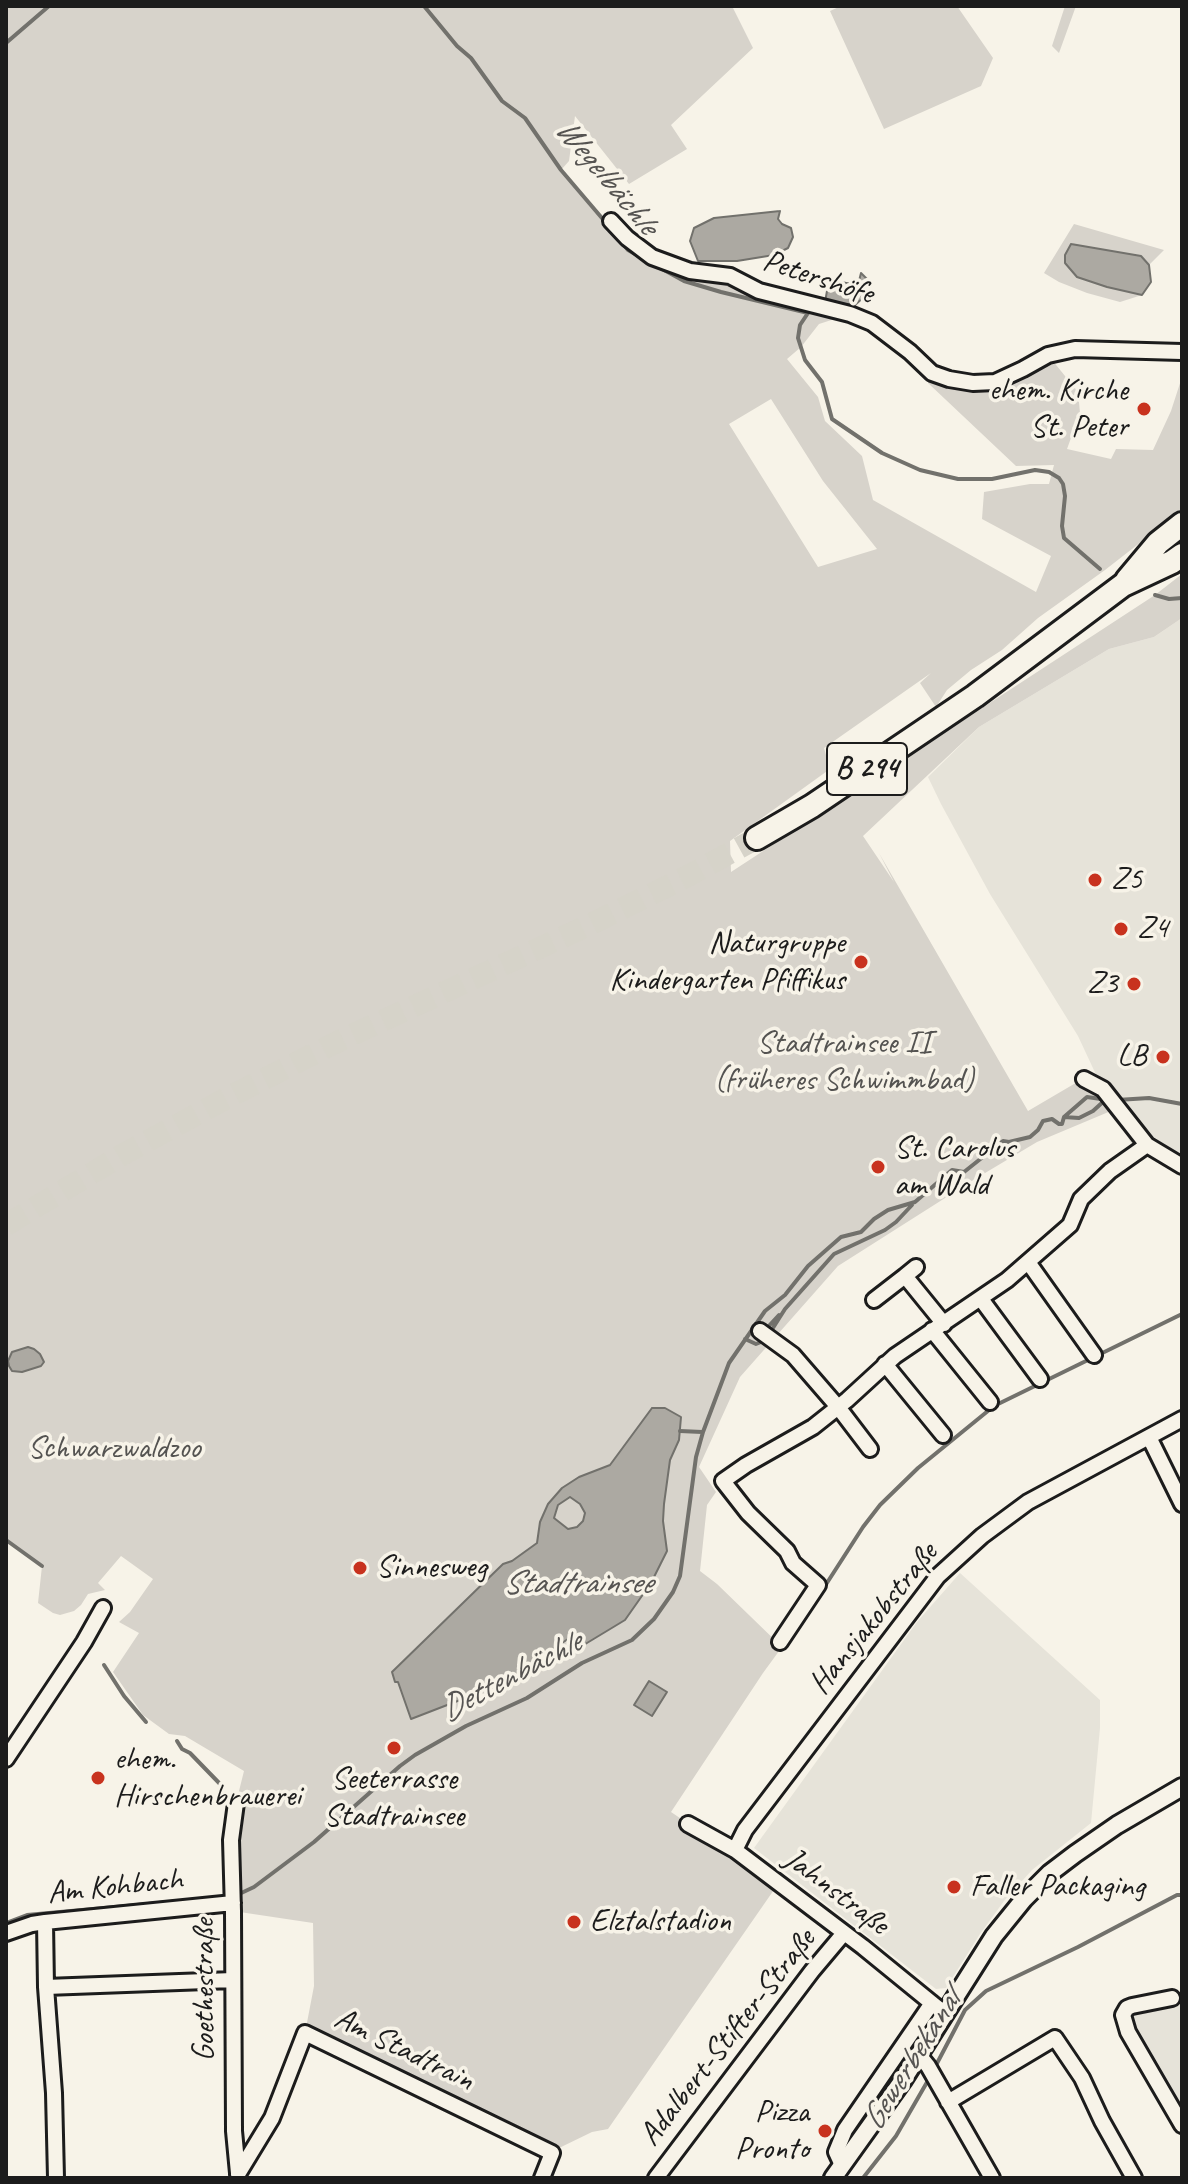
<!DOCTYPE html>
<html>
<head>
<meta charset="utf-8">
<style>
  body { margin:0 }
  #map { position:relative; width:1188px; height:2184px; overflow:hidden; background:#f7f3e8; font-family:Caveat,sans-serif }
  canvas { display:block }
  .frame { position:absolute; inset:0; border:8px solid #1c1c1c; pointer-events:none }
</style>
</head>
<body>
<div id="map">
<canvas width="1188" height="2184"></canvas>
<div class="frame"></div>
</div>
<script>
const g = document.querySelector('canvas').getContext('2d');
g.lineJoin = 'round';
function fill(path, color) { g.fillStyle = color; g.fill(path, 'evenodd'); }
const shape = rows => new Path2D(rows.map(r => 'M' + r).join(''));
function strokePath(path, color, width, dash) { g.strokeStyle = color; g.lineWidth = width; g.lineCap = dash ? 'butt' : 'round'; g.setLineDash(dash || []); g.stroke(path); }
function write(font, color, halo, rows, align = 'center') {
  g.font = font + ' Caveat,sans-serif'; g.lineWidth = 7; g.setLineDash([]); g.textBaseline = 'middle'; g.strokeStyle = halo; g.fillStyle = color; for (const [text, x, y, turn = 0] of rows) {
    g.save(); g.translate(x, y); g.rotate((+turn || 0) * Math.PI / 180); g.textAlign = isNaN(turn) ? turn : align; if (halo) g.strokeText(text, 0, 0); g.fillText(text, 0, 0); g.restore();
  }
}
const built = shape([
  [1182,618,1182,1178,1132,1145,1113,1111,1078,1036,990,894,941,804,928,777,979,727,1109,649,1154,637],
  [960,1573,1100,1700,1100,1728,1091,1823,1032,1870,1004,1901,980,1934,946,1988,936,1989,754,1848,917,1622],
  [1182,2003,1182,2114,1132,2028,1134,2014]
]);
const green = shape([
  [6,6,732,6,753,48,671,125,687,149,629,184,575,116,569,161,561,170,604,221,643,252,850,314,819,324,801,347,787,359,818,397,825,421,862,456,873,500,1036,592,1051,556,982,519,984,492,1030,484,1049,484,1054,465,1016,466,928,383,932,373,973,383,1048,355,1078,392,1080,413,1067,449,1111,459,1116,449,1153,450,1171,411,1182,377,1182,510,1105,570,1038,618,1002,650,971,670,947,690,936,707,920,683,931,673,824,748,830,769,730,841,731,872,1155,595,1182,574,1182,618,1154,637,1109,649,979,727,863,836,894,882,879,853,1028,1111,1091,1074,1118,1108,1037,1142,975,1179,838,1266,740,1377,699,1467,716,1492,707,1505,700,1571,717,1584,782,1647,763,1673,671,1812,778,1884,608,2129,592,2132,557,2149,305,2033,314,1986,313,1923,233,1911,236,1803,244,1771,185,1736,169,1734,143,1715,113,1672,139,1633,119,1622,130,1612,153,1579,121,1556,98,1583,105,1590,88,1594,81,1605,74,1611,60,1615,53,1613,38,1603,42,1566,6,1540],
  [771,399,823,481,877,549,818,567,729,424],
  [841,6,957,6,993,58,981,86,884,129,830,11],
  [1065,6,1076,6,1059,53,1052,46],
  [1074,224,1164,250,1149,265,1141,256,1071,245,1077,277,1107,287,1142,295,1120,302,1087,293,1059,282,1044,273]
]);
const water = shape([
  [780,211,778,219,782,224,791,228,793,237,788,248,774,255,737,261,698,261,690,241,694,228,714,218,780,211],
  [1071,244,1141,256,1149,265,1151,282,1142,295,1107,287,1077,277,1065,263,1065,255,1071,244],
  [861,273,867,279,865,296,855,305,825,302,829,280,858,285,861,273],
  [28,1347,34,1349,40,1354,44,1362,41,1366,22,1372,12,1371,9,1366,8,1361,12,1352,28,1347],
  [652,1408,665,1408,681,1417,679,1440,670,1460,664,1504,663,1521,667,1551,651,1583,625,1620,582,1646,568,1639,535,1661,516,1677,493,1692,486,1690,411,1719,398,1682,395,1682,392,1672,503,1564,512,1561,537,1543,540,1522,548,1504,562,1488,579,1477,610,1465,652,1408],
  [570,1497,580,1504,585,1513,583,1521,577,1527,568,1529,554,1518,558,1505,570,1497],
  [649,1681,667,1692,652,1716,634,1705,649,1681]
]);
const stream = shape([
  [424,6,457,46,471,58,502,101,525,118,561,170,607,224],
  [6,43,49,6],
  [620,240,628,250,644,259],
  [655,265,684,281,721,292,808,313,800,325,798,338,805,360,822,382,832,419,882,453,920,470,958,479,992,479,1035,470,1049,472,1059,478,1063,484,1065,496,1062,526,1064,538,1100,569],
  [1155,595,1169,599,1182,598],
  [1117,1100,1149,1098,1182,1104],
  [1064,1117,1079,1118,1093,1111,1104,1101],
  [767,1328,779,1315],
  [771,1331,785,1309,834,1254,885,1230,896,1222,912,1205],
  [745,1339,756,1344,761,1342],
  [680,1431,702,1432],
  [6,1540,42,1566],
  [785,1648,863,1527,880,1505,918,1468,994,1406,1182,1314],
  [104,1665,124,1696,146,1722],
  [177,1741,182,1749,190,1753,222,1786],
  [237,1895,254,1887,314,1842,400,1766,415,1755,466,1726,527,1698,582,1663,632,1640,654,1619,673,1592,680,1576,696,1457,703,1432,729,1363,765,1311,785,1295,808,1266,841,1237,861,1232,874,1219,888,1210,915,1202,952,1170,964,1172,1003,1141,1009,1142,1030,1137,1038,1130,1043,1121,1052,1119,1059,1124,1062,1124,1064,1117,1087,1097,1108,1100],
  [6,1923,27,1915,181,1901],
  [934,2069,965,2010,986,1991,1078,1947,1177,1895,1182,1895],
  [863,2178,896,2136,930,2077]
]);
const trunkTunnel = shape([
  [6,1225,122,1155,225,1099,337,1042,591,924,686,877,757,838]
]);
const minor = shape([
  [611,221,627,238,652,257,690,271,730,276,759,291,850,314,872,323,910,352,932,373,949,379,973,383,995,382,1023,369,1048,355,1075,349,1182,352],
  [1084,1079,1103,1089,1147,1145,1182,1166],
  [1028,1262,1094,1355],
  [916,1267,905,1276,944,1324],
  [981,1299,1040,1379],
  [874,1300,905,1276],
  [932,1330,990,1402],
  [760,1331,793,1355,838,1407,870,1449],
  [885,1364,943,1435],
  [1149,1437,1182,1504],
  [780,1642,818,1585,793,1563,787,1551,748,1513,723,1481,746,1465,813,1427,847,1400,895,1356,1007,1280,1070,1225,1081,1199,1110,1171,1147,1145],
  [6,1759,84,1642,103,1608],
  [236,1803,231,1840,233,1911,234,2131,238,2173],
  [688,1824,735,1850,863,1947,944,2013],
  [735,1850,745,1830,938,1576,982,1536,1028,1502,1182,1419],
  [45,1922,46,1987,54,2093,56,2178],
  [6,1933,32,1924,45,1922,233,1903],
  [46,1987,233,1980],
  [1172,1998,1132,2006,1127,2008,1123,2015,1128,2032,1182,2125],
  [919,2055,928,2066,992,2178],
  [948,2102,1055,2038,1082,2078,1102,2121,1134,2178],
  [842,2165,836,2152,845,2130,932,2003],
  [238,2174,272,2118,305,2033,552,2153,542,2178],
  [656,2178,812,1971,844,1933]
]);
const tertiary = shape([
  [833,2178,903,2080,994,1936,1024,1899,1050,1873,1075,1854,1117,1825,1182,1787]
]);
const trunk = shape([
  [1127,580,1158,543,1182,524],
  [757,838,812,806,975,696,1123,585,1172,562,1182,555]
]);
const markers = [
  [1144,409,8,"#c8321e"],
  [1095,880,8,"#c8321e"],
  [1121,929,8,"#c8321e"],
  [861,962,8,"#c8321e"],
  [1134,984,8,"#c8321e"],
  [1163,1057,8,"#c8321e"],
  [878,1167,8,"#c8321e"],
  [360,1568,8,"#c8321e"],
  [394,1748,8,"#c8321e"],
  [98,1778,8,"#c8321e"],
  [954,1887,8,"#c8321e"],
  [574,1922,8,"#c8321e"],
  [825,2131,8,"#c8321e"]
];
const shields = [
  [867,769,80]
];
const shieldNames = [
  ["B 294",867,769]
];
const streetNames = [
  ["Petershöfe",818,278,18],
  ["Hansjakobstraße",874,1619,-51],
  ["Am Kohbach",115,1887,-6],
  ["Jahnstraße",836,1892,37],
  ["Goethestraße",205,1990,-90],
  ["Adalbert-Stifter-Straße",728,2038,-52],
  ["Am Stadtrain",404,2050,26]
];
const poiNames = [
  ["ehem. Kirche",1128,391,"right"],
  ["St. Peter",1128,428,"right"],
  ["Z5",1111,880],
  ["Z4",1137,929],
  ["Naturgruppe",845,944,"right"],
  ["Kindergarten Pfiffikus",845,981,"right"],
  ["Z3",1118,984,"right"],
  ["LB",1147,1057,"right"],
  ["St. Carolus",894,1149],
  ["am Wald",894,1186],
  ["Sinnesweg",376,1568],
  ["ehem.",114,1760],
  ["Hirschenbrauerei",114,1797],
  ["Seeterrasse",394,1780,"center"],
  ["Stadtrainsee",394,1817,"center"],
  ["Faller Packaging",970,1887],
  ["Elztalstadion",590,1922],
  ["Pizza",809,2113,"right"],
  ["Pronto",809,2150,"right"]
];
const parkNames = [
  ["Stadtrainsee II",844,1044],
  ["(früheres Schwimmbad)",844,1081],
  ["Schwarzwaldzoo",114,1449]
];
const waterNames = [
  ["Wegelbächle",606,177,50],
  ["Stadtrainsee",577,1584],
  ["Dettenbächle",511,1677,-28],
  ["Gewerbekanal",912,2061,-58]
];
fill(built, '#e6e3d9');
fill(green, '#d7d3cb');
fill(water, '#aca9a2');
strokePath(water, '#72716c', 2);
strokePath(stream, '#72716c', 4);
strokePath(trunkTunnel, '#d6d3c9', 22, [22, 11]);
strokePath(minor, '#1c1c1c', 20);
strokePath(tertiary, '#1c1c1c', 22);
strokePath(trunk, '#1c1c1c', 28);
strokePath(minor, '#f7f3e8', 14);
strokePath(tertiary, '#f7f3e8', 16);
strokePath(trunk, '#f7f3e8', 22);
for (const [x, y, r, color] of markers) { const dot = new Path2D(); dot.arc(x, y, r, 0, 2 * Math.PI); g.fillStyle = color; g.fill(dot); strokePath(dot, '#f7f3e8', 3); }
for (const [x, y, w] of shields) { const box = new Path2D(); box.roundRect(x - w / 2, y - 26, w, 52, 6); g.fillStyle = '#f7f3e8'; g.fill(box); strokePath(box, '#1c1c1c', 2); }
write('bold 30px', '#1c1c1c', null, shieldNames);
write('32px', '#1c1c1c', '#f7f3e8', streetNames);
write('32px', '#1c1c1c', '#f7f3e8', poiNames, 'left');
write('32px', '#545351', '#f7f3e8', parkNames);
write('italic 34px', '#565452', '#f7f3e8', waterNames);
</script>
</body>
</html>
